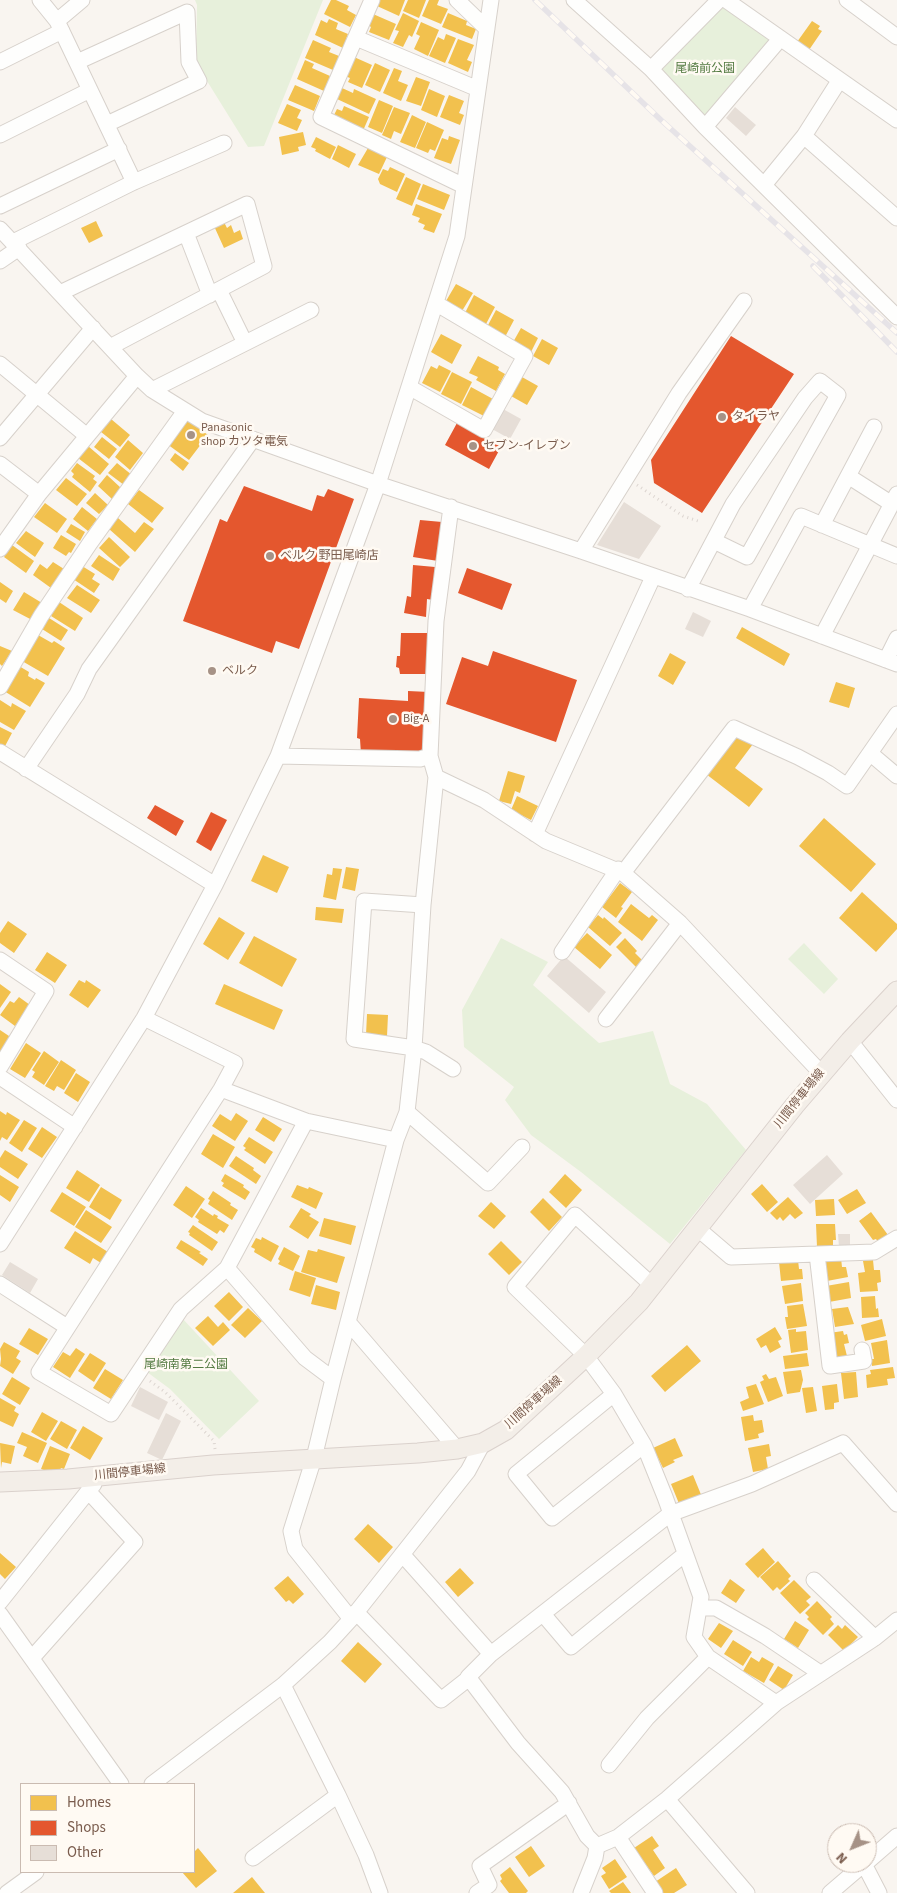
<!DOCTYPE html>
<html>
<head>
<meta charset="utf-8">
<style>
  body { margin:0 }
  #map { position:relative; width:897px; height:1893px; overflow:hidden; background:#f9f5f0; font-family:"Source Sans 3",sans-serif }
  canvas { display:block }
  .legend { position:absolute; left:20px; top:1783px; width:175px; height:90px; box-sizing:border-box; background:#fffaf3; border:1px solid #cabbb1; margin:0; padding:6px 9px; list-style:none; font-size:15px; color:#7a5c4d }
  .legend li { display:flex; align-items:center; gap:10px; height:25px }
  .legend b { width:25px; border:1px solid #cabbb1 }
  .north { position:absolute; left:827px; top:1823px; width:50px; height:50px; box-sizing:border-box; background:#fffaf3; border:1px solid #cabbb1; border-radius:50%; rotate:226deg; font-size:14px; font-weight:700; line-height:20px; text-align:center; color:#7a5c4d }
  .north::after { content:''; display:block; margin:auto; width:18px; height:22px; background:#a69286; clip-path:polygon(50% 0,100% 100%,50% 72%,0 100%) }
</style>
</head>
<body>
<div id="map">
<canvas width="897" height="1893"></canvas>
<ul class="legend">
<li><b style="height:14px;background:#f2c14e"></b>Homes</li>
<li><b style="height:14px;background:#e4572e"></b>Shops</li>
<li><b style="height:14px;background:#e6ded7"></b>Other</li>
</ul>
<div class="north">N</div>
</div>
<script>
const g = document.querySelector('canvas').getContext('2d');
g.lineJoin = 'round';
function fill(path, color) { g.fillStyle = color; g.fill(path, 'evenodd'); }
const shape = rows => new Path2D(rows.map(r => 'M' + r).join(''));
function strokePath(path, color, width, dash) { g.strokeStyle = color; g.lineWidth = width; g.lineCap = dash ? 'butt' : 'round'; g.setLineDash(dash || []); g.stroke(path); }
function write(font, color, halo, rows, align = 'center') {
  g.font = font + ' "Source Sans 3","Noto Sans JP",sans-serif'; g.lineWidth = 5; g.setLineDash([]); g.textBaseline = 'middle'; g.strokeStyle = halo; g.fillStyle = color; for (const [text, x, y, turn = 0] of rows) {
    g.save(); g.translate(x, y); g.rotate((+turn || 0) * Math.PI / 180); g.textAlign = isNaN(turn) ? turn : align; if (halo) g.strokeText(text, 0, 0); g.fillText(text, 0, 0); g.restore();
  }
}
const green = shape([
  [195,0,323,0,264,146,248,147,207,81,196,58,197,5],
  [722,5,773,42,705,120,659,70],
  [501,938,548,962,533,985,599,1043,653,1031,670,1084,707,1104,746,1150,670,1244,581,1172,531,1135,505,1100,514,1087,464,1047,462,1010],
  [804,943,838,979,824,994,788,959],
  [182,1318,259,1401,219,1439,170,1389,147,1372]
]);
const homes = shape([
  [331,0,336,0,349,6,347,10,356,15,350,27,324,14],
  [379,0,405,0,399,16,377,6],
  [408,0,426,0,419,18,403,11],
  [429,0,439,0,437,5,448,9,441,24,422,16],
  [403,13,419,21,412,37,409,35,403,47,393,43,399,31,395,30],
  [448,13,467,21,466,25,476,29,472,39,442,27],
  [373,14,396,24,389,40,369,32,371,27,368,25],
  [329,19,338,23,336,29,348,34,343,48,315,35,321,20,327,23],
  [812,21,820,26,818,29,822,31,809,50,797,42],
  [421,22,439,30,428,56,414,49,420,36,416,34],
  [446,34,456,38,445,63,429,56,438,37,444,40],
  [458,39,474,45,467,60,472,62,468,72,448,63],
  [313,40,331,48,329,52,339,56,333,70,305,58],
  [354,57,372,65,362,88,348,82,350,78,345,76],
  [305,60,314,64,312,68,330,76,324,91,297,79],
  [375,63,390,70,380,92,365,85],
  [394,68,402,71,398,81,408,85,401,101,383,93],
  [416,77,430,82,421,106,406,101],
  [295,85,320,96,314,111,288,100],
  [342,88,353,93,354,89,376,99,369,114,337,99],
  [429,89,445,96,437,117,421,110],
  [449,95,464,101,459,113,464,115,460,125,440,117],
  [379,100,393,106,382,133,368,127],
  [287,104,301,110,297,118,302,120,297,131,278,123],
  [344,106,369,117,362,133,332,119,337,109,342,111],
  [394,107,410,113,401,134,394,131,391,139,382,135],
  [412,115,426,122,415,148,400,142],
  [427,122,444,130,435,151,430,149,428,153,416,148],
  [303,132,306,145,298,147,299,151,282,155,279,137],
  [449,136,460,140,451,164,434,158,442,138,448,140],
  [316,137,336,147,330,159,315,151,316,149,311,147],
  [338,145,356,154,349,168,332,159],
  [368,148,387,157,379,174,358,165],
  [390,167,405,174,397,192,380,184,378,179,383,169,388,171],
  [406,177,421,184,412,206,396,199],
  [423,184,450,195,444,210,417,199],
  [416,204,442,214,434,233,423,229,425,225,418,222,420,218,412,215],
  [96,221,103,236,89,243,81,228],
  [224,222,227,228,231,225,234,233,240,230,243,239,224,248,214,226],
  [456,284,473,293,462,311,446,301],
  [474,295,495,307,486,324,465,313],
  [496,310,514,320,505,337,487,327],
  [521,328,538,338,530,354,512,344],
  [441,334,462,345,452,364,431,352],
  [542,339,558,348,549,365,533,356],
  [478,356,499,367,498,370,505,374,496,391,476,380,478,377,469,373],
  [439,365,451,371,440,392,422,383,431,366,437,369],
  [452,372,472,382,461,404,441,394],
  [522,377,538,386,527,405,511,396],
  [471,387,493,399,484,416,462,405],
  [111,419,130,435,120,447,101,432],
  [186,419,208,435,189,460,167,444],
  [102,437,117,449,109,459,94,447],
  [128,440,143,453,130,470,115,457],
  [88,446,109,464,100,475,78,458],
  [175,453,189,463,183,471,170,460],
  [77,463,95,476,93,479,97,482,90,492,72,477,74,474,71,471],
  [117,463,132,475,124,485,108,473],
  [107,475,121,488,112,499,98,486],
  [66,478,87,494,77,506,56,490],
  [139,490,164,508,152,523,128,504],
  [95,493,108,505,99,514,86,503],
  [45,503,67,519,57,533,34,517],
  [82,507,97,519,88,531,73,519],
  [118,518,135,533,144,522,154,529,135,552,109,529],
  [71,524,85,532,80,541,66,532],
  [26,531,44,543,35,557,16,543],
  [61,535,76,544,71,553,69,552,66,556,53,548],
  [109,537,130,557,120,567,99,548],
  [12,545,34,561,26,573,4,557],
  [99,555,120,569,113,581,91,566],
  [53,562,64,569,51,588,33,575,40,564,47,569],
  [82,566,95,574,92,579,100,584,94,593,73,579],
  [0,582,13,591,6,603,0,599],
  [77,585,100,600,91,613,67,598],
  [24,592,42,603,32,620,13,610],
  [59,602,83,618,75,631,51,616],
  [49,618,68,630,61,641,42,629],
  [742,627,790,654,784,666,736,638],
  [38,635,52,643,54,641,65,648,48,676,22,661],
  [0,646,12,651,2,666,0,664],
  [670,653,686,662,673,685,658,676],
  [19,666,29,672,28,676,35,680,36,678,45,683,30,707,4,691],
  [836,682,855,688,849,708,829,702],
  [0,700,11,707,12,703,26,711,14,730,0,722],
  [0,727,12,733,4,748,0,746],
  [738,732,753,744,735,768,763,789,749,807,706,774],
  [508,771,525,776,520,793,515,791,511,804,499,801],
  [517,796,538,806,531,820,511,810],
  [824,818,876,864,851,892,799,846],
  [263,855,289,867,277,893,251,881],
  [346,867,359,869,355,891,342,888],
  [333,868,342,869,336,900,323,897,327,874,332,875],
  [620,883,632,892,621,907,623,908,616,918,602,907],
  [862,892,897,924,897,929,876,952,839,918],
  [631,904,649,918,652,915,658,920,642,941,618,922],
  [316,907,344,909,342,923,315,920],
  [598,915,603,919,604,917,622,933,610,946,588,927],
  [219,917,245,933,228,960,203,944],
  [8,921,27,934,14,953,0,943,0,933],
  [587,933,612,955,600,969,574,947],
  [254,936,297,959,282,987,239,963],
  [625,938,637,951,635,953,643,961,636,967,616,947],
  [47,952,67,965,55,983,35,970],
  [79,980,85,983,86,980,101,990,88,1008,69,995],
  [0,984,11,992,0,1008],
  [224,984,283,1010,274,1030,215,1004],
  [19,997,30,1005,15,1026,0,1015,10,1001,14,1003],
  [367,1014,388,1015,387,1036,366,1035],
  [0,1030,12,1038,0,1057],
  [26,1043,41,1053,25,1078,10,1069],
  [44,1051,59,1062,44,1085,32,1077,35,1072,32,1070],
  [61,1060,76,1070,64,1090,57,1086,54,1091,45,1086],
  [76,1073,90,1082,78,1102,64,1093],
  [0,1111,6,1115,7,1112,20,1120,7,1140,2,1137,0,1141],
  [236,1113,248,1121,235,1141,212,1126,220,1114,231,1121],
  [263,1117,282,1129,274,1142,255,1130],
  [24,1120,37,1128,22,1152,9,1143],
  [42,1127,57,1137,42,1158,28,1149],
  [213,1134,235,1147,223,1168,201,1154],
  [249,1137,273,1152,265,1164,244,1150,246,1148,243,1146],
  [5,1150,28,1164,18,1179,0,1167,0,1158],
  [236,1156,254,1168,253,1170,261,1176,256,1184,229,1166],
  [77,1170,100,1185,89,1202,66,1188],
  [225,1174,244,1185,243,1187,250,1192,245,1200,222,1186,224,1183,221,1181],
  [565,1174,582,1190,566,1208,549,1192],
  [0,1175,19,1187,10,1202,0,1195],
  [762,1184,778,1202,767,1212,751,1194],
  [297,1185,308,1189,309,1187,323,1193,316,1209,291,1197],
  [186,1186,205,1199,192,1218,173,1205],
  [101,1187,122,1200,110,1220,89,1207],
  [857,1189,866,1203,847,1214,838,1200],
  [213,1191,231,1203,230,1205,238,1210,232,1220,208,1204,210,1200,208,1199],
  [62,1192,86,1207,74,1226,50,1211],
  [788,1197,803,1213,795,1219,790,1214,783,1221,780,1217,777,1220,770,1213],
  [543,1198,562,1217,549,1231,530,1212],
  [834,1199,835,1215,816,1216,815,1200],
  [491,1202,506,1216,494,1229,478,1216],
  [201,1208,213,1216,214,1214,218,1216,217,1218,229,1225,224,1233,220,1230,217,1234,198,1222,199,1220,195,1217],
  [301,1208,311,1214,309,1216,319,1222,308,1239,289,1227],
  [86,1210,112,1227,101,1243,75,1227],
  [871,1212,888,1235,878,1242,876,1239,873,1240,859,1221],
  [324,1218,356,1226,351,1245,319,1236],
  [816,1224,835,1224,836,1240,833,1240,833,1247,817,1247],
  [193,1225,218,1242,212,1251,189,1235,190,1233,188,1232],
  [75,1231,108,1252,101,1263,93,1258,90,1264,64,1248],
  [262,1237,279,1246,271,1262,254,1252,255,1249,251,1247,256,1238,261,1240],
  [181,1240,201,1252,199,1253,208,1259,203,1266,176,1248],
  [501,1241,522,1262,509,1275,488,1254],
  [284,1247,300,1256,293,1271,278,1264,280,1261,278,1259],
  [318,1249,345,1257,337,1283,301,1272,308,1250,317,1252],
  [841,1258,842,1267,846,1267,848,1277,827,1281,823,1261],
  [798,1260,799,1269,802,1269,803,1279,781,1281,779,1262],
  [873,1260,874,1270,880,1270,881,1282,877,1283,878,1291,860,1292,858,1273,865,1272,863,1261],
  [295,1271,316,1278,310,1297,289,1290],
  [849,1282,851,1298,829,1302,826,1286],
  [801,1283,803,1301,785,1304,782,1286],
  [316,1285,340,1292,336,1310,311,1304],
  [229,1292,243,1307,229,1321,214,1306],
  [875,1296,876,1309,878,1308,879,1317,862,1318,861,1297],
  [803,1304,807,1326,787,1329,785,1317,788,1317,787,1306],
  [848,1307,854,1324,835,1327,832,1309],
  [248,1308,262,1321,245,1338,231,1325],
  [208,1316,218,1327,223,1322,230,1330,213,1346,195,1328],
  [882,1319,886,1336,865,1341,861,1325],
  [775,1327,782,1339,778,1341,781,1347,770,1353,766,1345,761,1348,756,1339],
  [29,1328,48,1339,38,1355,19,1344],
  [796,1329,796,1332,806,1331,808,1350,791,1353,788,1330],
  [843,1331,844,1335,847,1334,849,1343,844,1344,847,1356,834,1358,829,1333],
  [887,1340,890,1363,872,1366,871,1359,874,1359,871,1343],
  [4,1342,20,1351,16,1358,21,1361,13,1374,0,1366,1,1359,0,1349],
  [687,1345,701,1361,665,1392,651,1376],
  [76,1348,85,1354,70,1378,53,1367,63,1352,70,1356],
  [90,1353,106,1363,94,1382,78,1371],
  [807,1353,809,1366,785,1369,783,1356],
  [893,1367,895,1378,887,1379,888,1385,867,1388,866,1375,871,1374,870,1370],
  [105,1369,123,1380,111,1399,93,1388],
  [801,1370,803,1380,800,1392,787,1394,783,1372],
  [856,1372,858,1397,844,1399,841,1373],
  [766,1374,769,1379,776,1377,783,1396,768,1402,760,1382,764,1380,762,1376],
  [12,1377,30,1388,20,1405,2,1394],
  [756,1384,764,1404,743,1411,740,1402,749,1398,746,1387],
  [837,1384,839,1402,834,1403,834,1409,825,1410,822,1386],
  [813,1387,817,1411,806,1413,802,1388],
  [0,1398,16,1407,14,1411,19,1414,13,1427,0,1421],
  [42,1412,58,1421,46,1441,31,1432],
  [753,1415,754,1421,762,1420,764,1432,758,1434,759,1438,745,1441,741,1417],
  [61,1421,77,1430,67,1449,50,1439],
  [83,1426,103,1438,90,1460,70,1448],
  [22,1432,47,1443,38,1463,23,1456,27,1447,17,1443],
  [675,1438,683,1456,673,1460,675,1462,663,1468,653,1448],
  [0,1443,15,1446,11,1464,2,1462,1,1468],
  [769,1444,771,1456,766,1457,768,1469,753,1472,748,1448],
  [50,1446,70,1454,64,1469,61,1468,58,1475,41,1469],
  [693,1475,702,1497,680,1506,671,1484],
  [368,1524,393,1547,379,1563,354,1539],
  [763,1548,775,1562,758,1578,745,1564],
  [0,1553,16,1567,5,1579,0,1574],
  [778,1561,791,1576,788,1579,790,1581,780,1590,777,1587,773,1591,760,1577],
  [460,1568,474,1583,458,1597,445,1582],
  [288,1576,304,1594,293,1604,289,1600,286,1602,274,1588],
  [730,1579,745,1590,736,1603,721,1593],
  [794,1580,811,1597,806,1601,810,1605,800,1614,780,1593],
  [817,1601,832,1617,830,1619,834,1624,823,1635,807,1619,809,1617,805,1613],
  [795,1621,809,1630,798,1648,784,1639],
  [719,1623,733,1631,721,1648,708,1639],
  [838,1625,842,1629,845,1625,858,1637,844,1651,828,1635],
  [733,1640,752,1652,743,1666,724,1654],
  [358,1642,382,1664,365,1683,341,1661],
  [751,1657,759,1662,762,1657,774,1664,764,1683,743,1671],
  [778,1666,793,1675,784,1690,769,1680],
  [652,1836,659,1846,653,1850,665,1868,654,1876,634,1848],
  [531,1846,545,1866,529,1877,515,1857],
  [198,1848,217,1871,196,1888,182,1872,194,1872,194,1852],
  [615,1859,627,1877,609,1889,601,1876,606,1873,602,1868],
  [510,1867,528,1891,526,1893,509,1893,500,1881,502,1879,500,1875],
  [676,1868,687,1885,674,1893,662,1893,655,1882],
  [252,1877,265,1893,233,1893],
  [623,1882,631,1893,611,1893,609,1891]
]);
const shops = shape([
  [731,336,794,374,702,513,654,483,651,460],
  [457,423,501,447,489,469,445,445],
  [244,486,312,511,317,495,324,497,328,489,354,499,299,649,276,641,272,653,183,621,220,519,227,522],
  [420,520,442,522,438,561,413,557],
  [413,565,435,567,433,600,427,599,426,617,404,613,407,596,411,597],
  [467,568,512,584,502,610,458,593],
  [401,633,430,633,429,674,400,674,399,668,396,667,397,656,400,656],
  [493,651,577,680,556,742,446,704,462,657,488,666],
  [408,691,429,692,426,749,417,755,361,754,360,739,357,738,359,698,408,701],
  [155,805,184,821,176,836,147,818],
  [211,812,227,820,211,851,196,842]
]);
const building = shape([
  [735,107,756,125,746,136,726,118],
  [503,409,521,419,510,439,492,429],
  [624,502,661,526,639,559,597,545],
  [693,612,711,621,703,637,685,629],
  [564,956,606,992,589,1013,547,976],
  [827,1155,843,1174,810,1204,793,1185],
  [838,1234,850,1234,850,1246,839,1247],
  [10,1262,38,1279,30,1293,2,1275],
  [140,1387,168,1402,159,1420,131,1406],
  [166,1413,181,1421,162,1460,147,1453]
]);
const path = shape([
  [637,485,683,516,698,521],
  [150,1381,165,1392,214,1441,215,1449]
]);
const minor = shape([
  [40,0,57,21,134,182],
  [372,0,321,117,464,186],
  [457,0,487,29],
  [574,0,651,69,705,127,897,317],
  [726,0,897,120],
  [847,0,897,37],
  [57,21,82,0],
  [356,38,478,89],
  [0,62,62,31],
  [77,62,187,12,189,62,199,81,107,124],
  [651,69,719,0],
  [705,127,780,39],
  [0,135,90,90],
  [804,136,897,218],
  [764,185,804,136,839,81],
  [0,206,119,149],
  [0,229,137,376,152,390,202,421,378,484,581,551,750,609,897,664],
  [186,233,210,295],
  [13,242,134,182,224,143],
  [0,261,19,248],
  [219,290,245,343],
  [60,293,247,204,264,266,110,347],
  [0,364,87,436],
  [409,387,484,430,525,356,437,304],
  [152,390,311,310],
  [0,438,93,328],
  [0,464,39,494],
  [848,476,892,504],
  [822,525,874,427],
  [0,549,39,494,137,376],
  [581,551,679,393,744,301],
  [688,589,733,504,805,398,820,381,838,395,747,557,714,541],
  [750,609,801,516,897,556],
  [822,636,897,494],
  [886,660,897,638],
  [0,687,41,616,90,543,185,411],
  [0,752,215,885],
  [871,754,897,776],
  [278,756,420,759,430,756],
  [26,769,77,694,89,669,253,439],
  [436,777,484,800,546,841,623,873,680,923,821,1073],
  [535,834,653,577],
  [623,873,734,728,798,757,828,773,847,786,897,714],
  [423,905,364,901,354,1039,414,1048,426,1052,453,1069],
  [562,952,618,869],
  [0,960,46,991,0,1067],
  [144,1018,235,1063,221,1089,39,1372,111,1414,181,1309,227,1268,306,1121],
  [606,1019,680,923],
  [850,1041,897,1100],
  [0,1077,75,1127],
  [221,1089,306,1121,396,1140],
  [407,1112,488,1183,522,1147],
  [697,1228,731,1257,874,1252,897,1238],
  [0,1244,144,1018,215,885,278,756,378,484,457,236,491,0],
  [817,1254,830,1366,864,1361,862,1350],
  [227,1268,305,1358,333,1379],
  [0,1284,67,1327],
  [348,1322,457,1449],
  [614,1394,516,1474,552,1518,644,1445],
  [402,1554,491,1654],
  [814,1580,875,1638],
  [0,1602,94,1484],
  [699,1608,716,1608,765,1636,820,1673],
  [356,1612,441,1700,469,1678],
  [0,1614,121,1784],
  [543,1614,571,1647,685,1554],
  [351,1619,295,1549,291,1531,314,1458,333,1379,396,1140,407,1112,414,1048,423,905,436,777,430,756,436,621,451,507],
  [708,1657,776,1703],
  [32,1658,135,1542,88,1491],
  [283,1685,338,1795,366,1855,380,1893],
  [609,1765,647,1718,708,1657,694,1637,701,1597,665,1497,644,1445,614,1394,586,1356,515,1287,575,1215,652,1285],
  [152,1784,283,1685,330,1642,351,1619,468,1471,483,1443],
  [667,1799,747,1893],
  [618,1837,655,1893],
  [597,1846,587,1836,562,1792,518,1743,468,1677,491,1654,670,1514,752,1484,843,1443,897,1504],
  [597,1846,618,1837,667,1799,776,1703,875,1638,897,1620],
  [253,1858,338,1795],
  [867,1862,897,1836],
  [864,1864,879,1893],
  [7,1893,36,1872],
  [477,1893,489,1885,480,1866,569,1803],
  [581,1893,595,1858,597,1846],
  [830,1893,865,1863]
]);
const major = shape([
  [0,1482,68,1479,213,1465,418,1453,457,1449,483,1443,506,1430,586,1356,639,1302,795,1105,850,1041,897,991]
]);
const rail = shape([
  [535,0,661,120,897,333],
  [813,266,897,352]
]);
const markers = [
  [722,417,5,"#a69286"],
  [191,435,5,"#a69286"],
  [473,446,5,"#a69286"],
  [270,556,5,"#a69286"],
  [212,671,5,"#a69286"],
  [393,719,5,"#a69286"]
];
const parkNames = [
  ["尾崎前公園",705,69],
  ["尾崎南第二公園",186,1365]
];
const poiNames = [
  ["タイラヤ",732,417],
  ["Panasonic",201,428],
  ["shop カツタ電気",201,442],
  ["セブン-イレブン",483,446],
  ["ベルク 野田尾崎店",280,556],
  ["ベルク",222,671],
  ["Big-A",403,719]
];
const streetNames = [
  ["川間停車場線",800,1099,-51],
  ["川間停車場線",534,1403,-42],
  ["川間停車場線",130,1473,-6]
];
fill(green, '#e7f0db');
fill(homes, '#f2c14e');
fill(shops, '#e4572e');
fill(building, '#e6ded7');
strokePath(minor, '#d7d1cb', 17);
strokePath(major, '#dad1cc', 21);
strokePath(path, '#dcd5d0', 3, [1, 4]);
strokePath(minor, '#fefefd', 15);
strokePath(major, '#f3eee8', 19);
strokePath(rail, '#e6e3e7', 5.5);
strokePath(rail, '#fffaf3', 4, [11]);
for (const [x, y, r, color] of markers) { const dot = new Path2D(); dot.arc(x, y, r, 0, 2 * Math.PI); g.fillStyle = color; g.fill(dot); strokePath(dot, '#fffaf3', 2); }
write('12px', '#537a41', '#fffaf3', parkNames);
write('12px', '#7a5c4d', '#fffaf3', poiNames, 'left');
write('12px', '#7a5c4d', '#fffaf3', streetNames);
</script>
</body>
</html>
